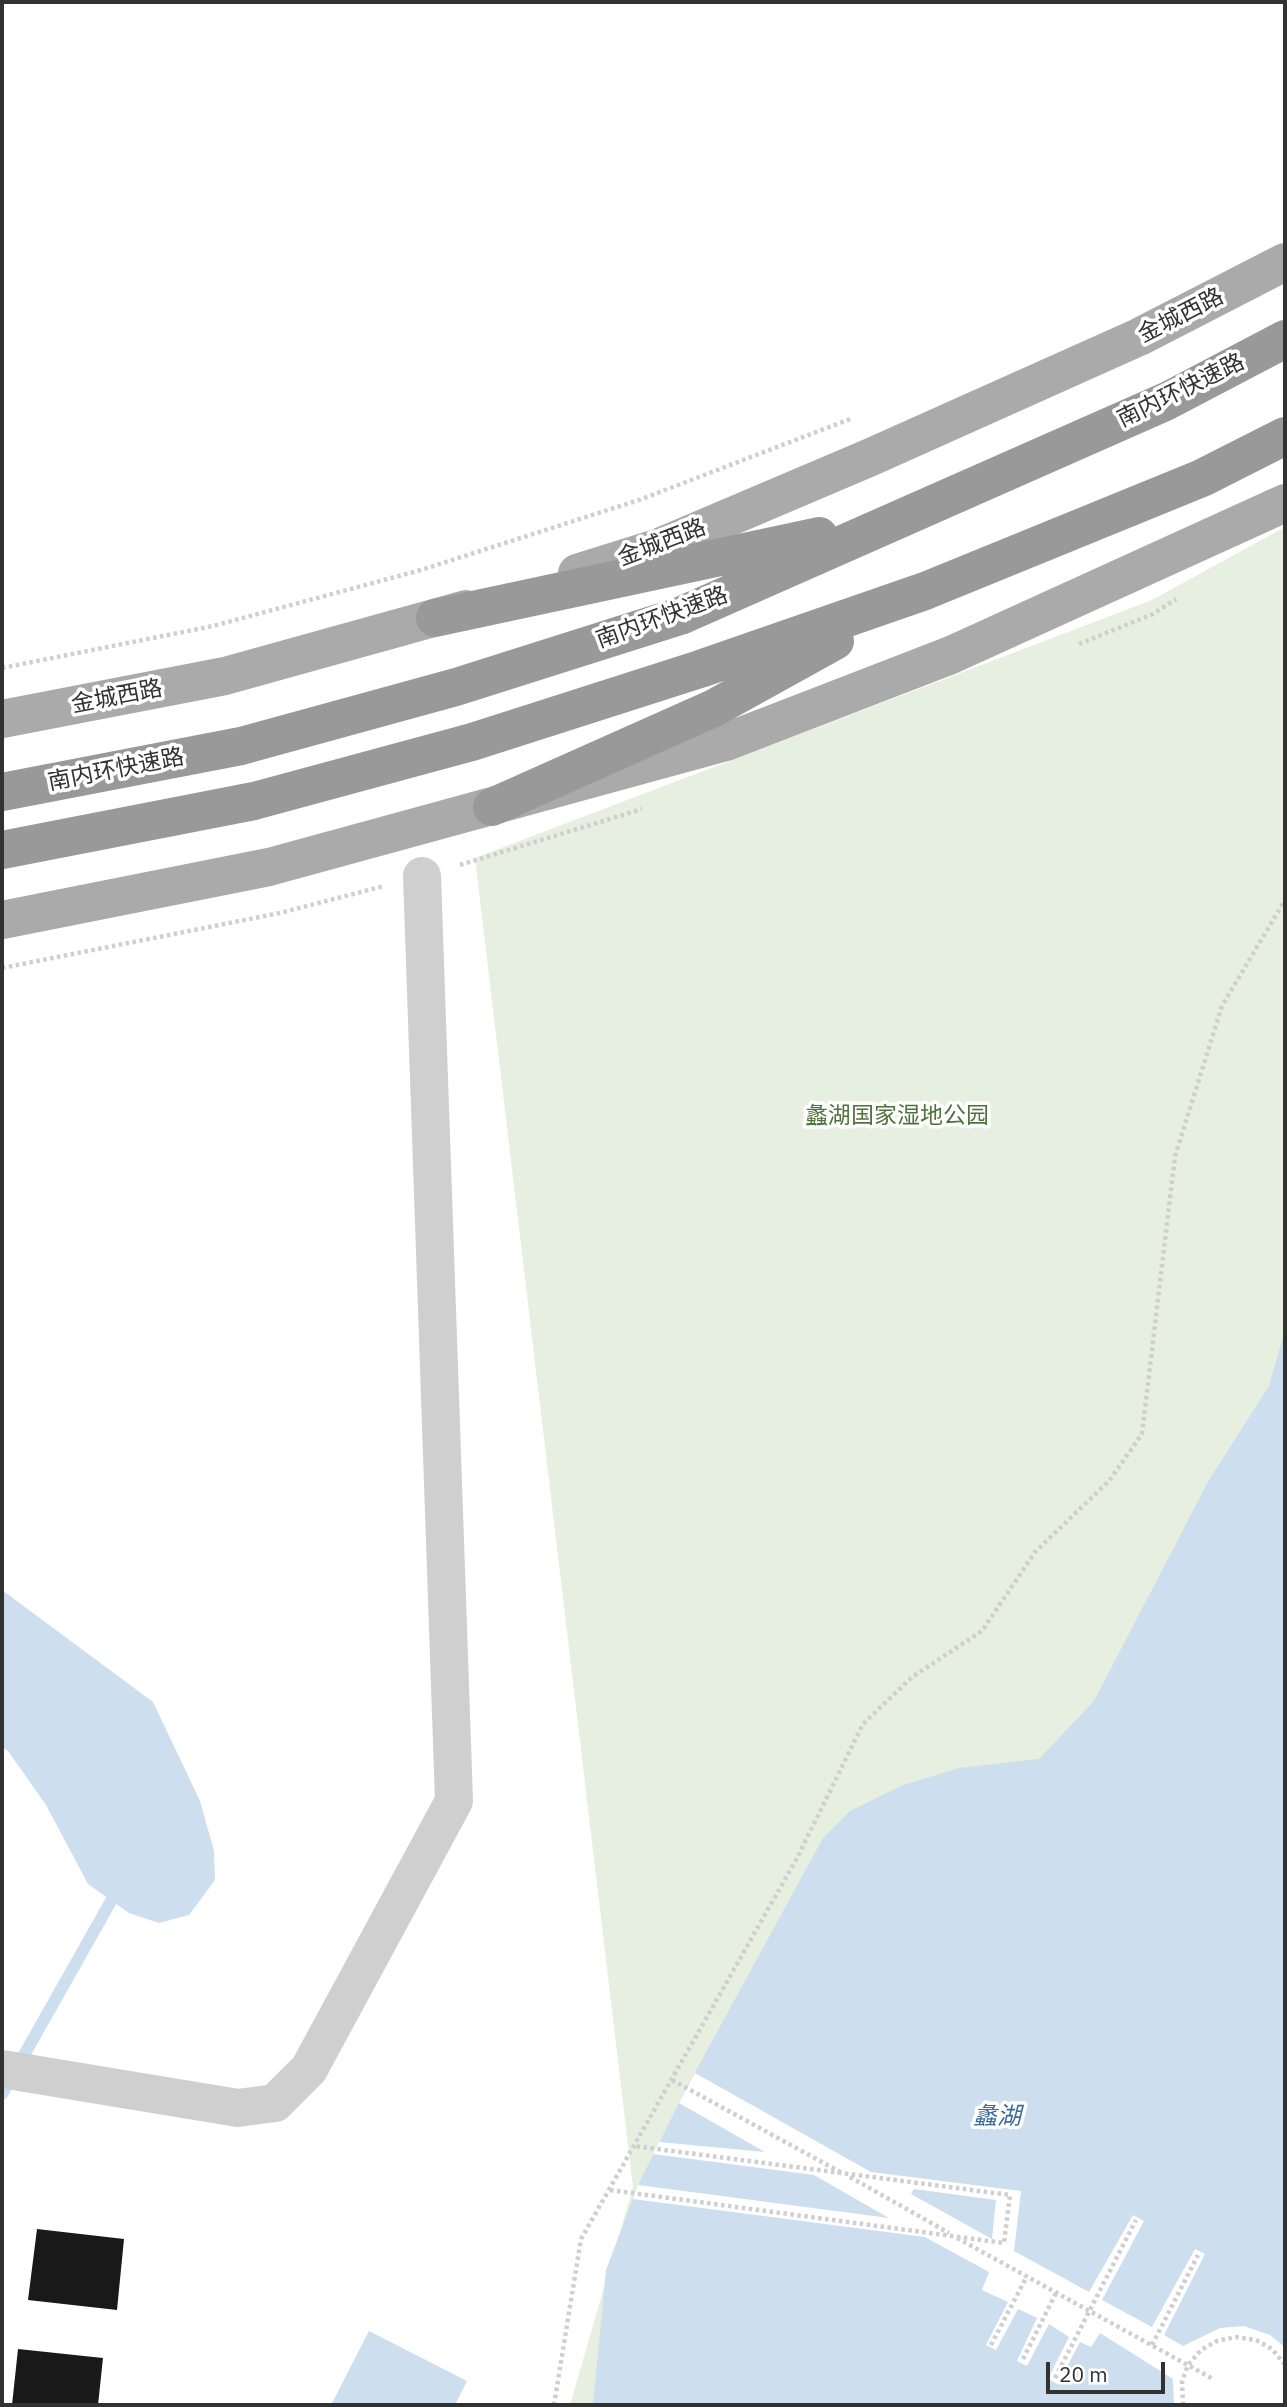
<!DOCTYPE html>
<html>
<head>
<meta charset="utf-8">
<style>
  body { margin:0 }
  #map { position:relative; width:1287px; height:2407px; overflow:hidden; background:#fff; font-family:"IBM Plex Sans",sans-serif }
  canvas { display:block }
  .frame { position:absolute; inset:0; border:4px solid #323232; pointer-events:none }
  .scale { position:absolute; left:1046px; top:2362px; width:119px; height:32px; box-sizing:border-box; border:4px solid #323232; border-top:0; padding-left:9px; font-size:21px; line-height:24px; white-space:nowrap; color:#323232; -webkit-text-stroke:5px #fff; paint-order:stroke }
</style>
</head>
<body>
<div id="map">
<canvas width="1287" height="2407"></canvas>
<div class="frame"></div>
<div class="scale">20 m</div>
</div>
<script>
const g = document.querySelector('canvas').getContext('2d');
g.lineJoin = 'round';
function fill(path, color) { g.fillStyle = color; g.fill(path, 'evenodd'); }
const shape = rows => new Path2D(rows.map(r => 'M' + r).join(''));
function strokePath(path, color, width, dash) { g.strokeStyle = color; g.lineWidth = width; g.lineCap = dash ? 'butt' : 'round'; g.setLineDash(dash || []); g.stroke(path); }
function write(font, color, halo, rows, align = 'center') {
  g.font = font + ' "IBM Plex Sans","Noto Sans SC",sans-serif'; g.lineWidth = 7; g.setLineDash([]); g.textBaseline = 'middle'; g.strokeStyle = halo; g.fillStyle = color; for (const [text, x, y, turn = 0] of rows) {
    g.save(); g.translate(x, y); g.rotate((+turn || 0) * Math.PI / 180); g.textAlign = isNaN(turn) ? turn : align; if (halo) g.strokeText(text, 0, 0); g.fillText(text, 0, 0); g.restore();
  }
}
const green = shape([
  [1285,527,1285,2405,570,2405,633,2187,475,858,1152,600]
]);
const water = shape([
  [1285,1330,1285,2405,593,2405,606,2270,638,2185,687,2087,823,1838,850,1811,903,1785,959,1768,1039,1759,1094,1701,1209,1480,1269,1386],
  [2,1590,153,1702,200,1801,214,1851,215,1880,189,1915,159,1923,129,1913,88,1884,46,1805,8,1751,2,1747],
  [369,2331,467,2381,455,2405,331,2405]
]);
const pier = shape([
  [695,2073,871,2172,1021,2191,1014,2251,1089,2292,1133,2215,1144,2221,1102,2300,1152,2327,1195,2249,1205,2254,1164,2335,1183,2346,1220,2328,1244,2326,1270,2335,1285,2347,1285,2405,1174,2405,1173,2379,1100,2333,1091,2347,1080,2342,1058,2384,1048,2379,1069,2337,1049,2324,1027,2366,1017,2361,1037,2318,1018,2309,996,2350,986,2345,1008,2302,982,2290,989,2272,925,2237,633,2199,638,2185,889,2218,814,2175,653,2154,659,2142,765,2152,679,2103],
  [914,2189,996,2200,992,2239,911,2194]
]);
const stream = shape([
  [2,2094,111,1901]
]);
const building = shape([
  [37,2229,124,2239,117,2310,28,2300],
  [18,2349,103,2358,98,2405,12,2405]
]);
const path = shape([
  [1079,644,1153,614,1176,599],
  [2,668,213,626,421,570,639,500,853,418],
  [460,865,642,809],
  [2,968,280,913,384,886],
  [672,2080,842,2173],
  [850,2177,949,2233],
  [610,2190,1004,2243,1010,2195,634,2146],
  [957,2238,1213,2379],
  [991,2345,1026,2278],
  [1152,2345,1198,2255],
  [1023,2359,1056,2293],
  [1055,2378,1136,2220],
  [554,2405,581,2239,796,1860,863,1724,912,1677,982,1631,1035,1552,1109,1481,1142,1434,1175,1156,1222,1006,1285,900],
  [1183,2405,1182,2381,1188,2365,1201,2350,1217,2341,1236,2337,1256,2340,1272,2349,1285,2365]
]);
const minor = shape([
  [2,2069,238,2108,275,2103,309,2069,454,1801,422,876]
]);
const major = shape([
  [577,573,657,548,871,457,1139,337,1285,262],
  [2,719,225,676,466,609],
  [2,920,269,867,726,742,951,655,1285,503]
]);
const highway = shape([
  [435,618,819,536],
  [2,792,241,746,456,687,680,616,1167,401,1285,339],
  [492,807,714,708,835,641],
  [2,850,254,801,472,742,700,669,925,591,1202,478,1285,436]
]);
const streetNames = [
  ["金城西路",1181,316,-27],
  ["南内环快速路",1181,391,-26],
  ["金城西路",662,543,-21],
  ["南内环快速路",662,618,-20],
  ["金城西路",117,697,-11],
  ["南内环快速路",116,770,-11]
];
const parkNames = [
  ["蠡湖国家湿地公园",897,1116]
];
const waterNames = [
  ["蠡湖",997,2117]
];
fill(green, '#e7efe0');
fill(water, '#cddeef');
fill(pier, '#fff');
strokePath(stream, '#cddeef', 12);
fill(building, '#191919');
strokePath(path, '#cfcfcf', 4.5, [3.5, 3.5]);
strokePath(minor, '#cfcfcf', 38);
strokePath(major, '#aaa', 38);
strokePath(highway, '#999', 38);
write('23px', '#323232', '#fff', streetNames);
write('23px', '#4f713c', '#fff', parkNames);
write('italic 24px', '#3b6b9a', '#fff', waterNames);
</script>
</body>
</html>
